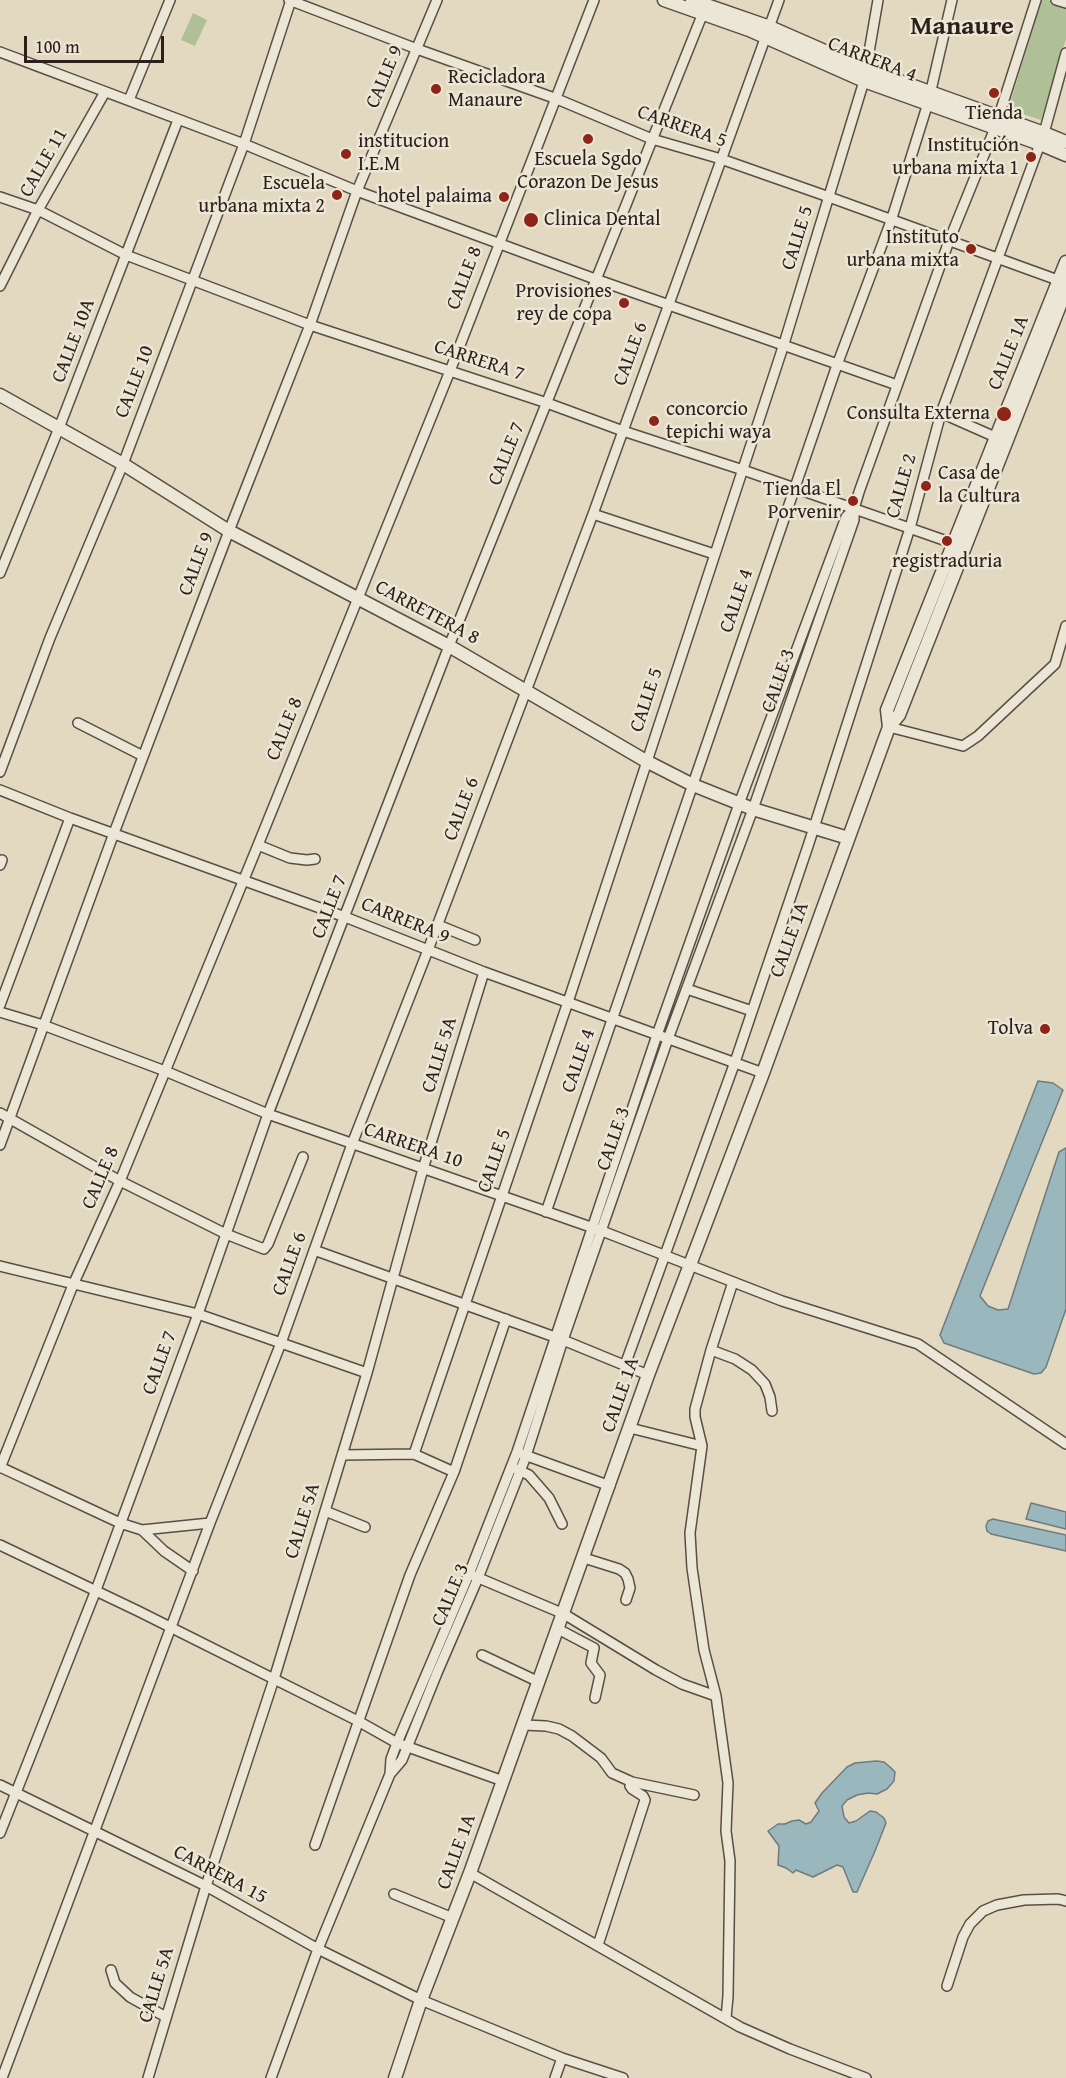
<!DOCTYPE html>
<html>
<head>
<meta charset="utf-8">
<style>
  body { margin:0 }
  #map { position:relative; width:1066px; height:2078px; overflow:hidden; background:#e2d9c0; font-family:"Gentium Book Plus",serif }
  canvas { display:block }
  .scale { position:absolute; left:24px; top:36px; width:140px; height:27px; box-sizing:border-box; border:3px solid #2d201b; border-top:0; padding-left:8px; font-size:18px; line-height:21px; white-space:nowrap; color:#2d201b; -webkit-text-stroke:4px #ece6d6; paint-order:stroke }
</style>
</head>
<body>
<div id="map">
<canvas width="1066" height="2078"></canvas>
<div class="scale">100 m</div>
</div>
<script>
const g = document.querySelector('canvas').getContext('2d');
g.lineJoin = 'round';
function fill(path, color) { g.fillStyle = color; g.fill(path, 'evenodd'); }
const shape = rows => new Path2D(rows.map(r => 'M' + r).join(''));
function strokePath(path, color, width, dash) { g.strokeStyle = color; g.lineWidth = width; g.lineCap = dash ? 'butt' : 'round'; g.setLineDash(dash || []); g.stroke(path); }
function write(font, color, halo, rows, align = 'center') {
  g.font = font + ' "Gentium Book Plus",serif'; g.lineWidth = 5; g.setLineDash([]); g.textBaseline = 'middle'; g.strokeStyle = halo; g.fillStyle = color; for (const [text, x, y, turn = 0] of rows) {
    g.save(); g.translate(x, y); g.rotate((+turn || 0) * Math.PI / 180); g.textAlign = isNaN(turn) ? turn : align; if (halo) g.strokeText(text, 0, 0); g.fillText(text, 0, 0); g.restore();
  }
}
const green = shape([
  [1042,0,1048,0,1066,6,1066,39,1041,120,1008,109],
  [193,13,207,20,195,46,181,40]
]);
const water = shape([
  [1038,1081,1053,1083,1063,1090,980,1296,988,1306,998,1310,1008,1309,1059,1152,1066,1148,1066,1309,1046,1367,1041,1373,1034,1374,944,1343,940,1335,1038,1081],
  [1031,1503,1066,1512,1066,1529,1026,1519,1031,1503],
  [993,1519,1066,1535,1066,1551,991,1534,987,1531,986,1526,988,1521,993,1519],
  [876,1761,884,1762,890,1767,895,1772,894,1781,887,1789,877,1794,868,1793,857,1795,847,1800,842,1806,844,1817,849,1823,856,1821,870,1811,876,1812,884,1818,886,1823,875,1851,857,1892,853,1892,843,1867,837,1865,813,1877,796,1870,793,1873,786,1868,778,1865,779,1846,768,1831,778,1824,785,1824,792,1821,799,1820,806,1824,811,1822,819,1811,815,1803,822,1793,847,1767,855,1763,876,1761]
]);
const minor = shape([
  [289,0,417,49,557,99,652,139,721,159,829,197,1066,283],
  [1056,0,1066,3],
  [0,52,244,144,357,191,595,279,897,385],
  [129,100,170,0],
  [0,197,38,210,126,255,310,325,547,403,623,431,743,470,958,545],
  [0,286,38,210,105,92],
  [941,413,1002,440],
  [593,514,714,554],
  [0,573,59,428,178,120],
  [78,723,143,756],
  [889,727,963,746,978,736,1055,664,1066,626],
  [0,772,50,638,123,464,244,144,291,0],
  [0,790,70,818,345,917,484,972,763,1073],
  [258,845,290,858,307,860,315,859],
  [0,865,2,860],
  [438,925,475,940],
  [687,989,752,1011],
  [0,1005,70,818],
  [0,1012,43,1025,165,1071,268,1114,602,1231,782,1301,918,1344,1066,1444],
  [0,1113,120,1181,226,1234,264,1249,268,1244,303,1157],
  [0,1145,114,833,229,531,310,325,357,191,437,0],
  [546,1212,837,365,891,221,928,103,952,0],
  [314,1250,563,1340,648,1375],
  [0,1266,198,1314,367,1373],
  [711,1350,735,1359,752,1370,765,1384,770,1397,772,1411],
  [625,1365,735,1062,809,843,910,528,941,413,1044,133,1066,53],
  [630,1428,702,1446],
  [522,1454,610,1486],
  [342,1455,414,1454],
  [0,1467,120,1523,142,1530,210,1523],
  [0,1468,73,1285,120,1181,258,845,450,371,594,0],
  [516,1469,529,1475,549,1498,562,1524],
  [454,1472,414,1454,568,1002,783,347,864,81,878,0],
  [325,1511,365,1527],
  [142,1530,164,1551,193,1571],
  [0,1545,138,1611,358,1721,397,1743,503,1781],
  [584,1558,619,1569,625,1573,628,1579,630,1588,626,1600],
  [474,1576,564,1614,656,1670,682,1684,716,1696],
  [558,1629,594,1648,591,1663,600,1675,595,1698],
  [482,1655,539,1682],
  [524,1725,546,1726,559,1729,572,1736,601,1758,612,1773,632,1782,630,1786,632,1789,643,1796,645,1800,598,1945],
  [390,1774,402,1760,437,1673,478,1578,526,1456,563,1340,668,1039,753,809,854,520,854,509,859,492,949,241,995,128,1036,0],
  [632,1782,694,1795],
  [0,1785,206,1886,318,1949,421,2000,562,2058,623,2078],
  [0,1833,96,1590,198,1314,268,1114,449,646,705,8],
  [315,1845,410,1575,454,1472,506,1319],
  [470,1873,740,2027,790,2049,866,2078],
  [394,1894,453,1918],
  [111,1970,115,1983,130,1997,166,2017],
  [947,1986,963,1937,970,1924,983,1911,997,1905,1024,1900,1058,1899,1066,1901],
  [726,2018,728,1996,730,1861,726,1831,728,1783,716,1696,704,1650,692,1568,690,1533,702,1446,695,1417,695,1409,711,1350,733,1282],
  [2,2078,210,1523,281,1343,352,1144,428,950,593,514,779,0],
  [148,2078,206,1886,274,1679,367,1373,423,1169,484,972],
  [271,2078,318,1949,390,1774,391,1759,397,1743,469,1574,517,1452,657,1035,739,804,846,517,854,509],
  [555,2078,562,2058]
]);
const tertiary = shape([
  [664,0,749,30,864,81,1040,144,1066,155],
  [692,0,770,27,866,69,1044,133,1066,142],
  [0,395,123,464,229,531,449,646,646,761,693,785,753,809,848,838],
  [889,727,887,710,1066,262],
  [395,2078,421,2000,470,1873,648,1375,763,1073,889,727,899,715,1066,290]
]);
const markers = [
  [436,89,6,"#8f2418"],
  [994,93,6,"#8f2418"],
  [588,139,6,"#8f2418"],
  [346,154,6,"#8f2418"],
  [1031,157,6,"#8f2418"],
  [337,195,6,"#8f2418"],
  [504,197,6,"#8f2418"],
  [531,220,8,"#8f2418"],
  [971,249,6,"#8f2418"],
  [624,303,6,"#8f2418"],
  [1004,414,8,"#8f2418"],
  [654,421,6,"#8f2418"],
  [926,486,6,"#8f2418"],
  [853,501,6,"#8f2418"],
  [947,541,6,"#8f2418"],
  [1045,1029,6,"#8f2418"]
];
const streetNames = [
  ["CARRERA 4",872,60,21],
  ["CALLE 9",385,77,-67],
  ["CARRERA 5",682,127,19],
  ["CALLE 11",44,163,-60],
  ["CALLE 5",798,238,-73],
  ["CALLE 8",465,278,-69],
  ["CALLE 10A",74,341,-69],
  ["CALLE 1A",1009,353,-68],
  ["CALLE 6",631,354,-70],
  ["CARRERA 7",479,361,18],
  ["CALLE 10",135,382,-69],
  ["CALLE 7",507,454,-68],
  ["CALLE 2",902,486,-74],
  ["CALLE 9",197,564,-69],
  ["CALLE 4",737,601,-71],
  ["CARRETERA 8",427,613,28],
  ["CALLE 3",779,681,-71],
  ["CALLE 5",647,700,-72],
  ["CALLE 8",285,729,-68],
  ["CALLE 6",462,809,-69],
  ["CALLE 7",330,907,-69],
  ["CARRERA 9",405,921,22],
  ["CALLE 1A",790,940,-70],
  ["CALLE 5A",440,1055,-73],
  ["CALLE 4",579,1061,-71],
  ["CALLE 3",614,1139,-71],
  ["CARRERA 10",413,1146,19],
  ["CALLE 5",495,1161,-71],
  ["CALLE 8",101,1178,-67],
  ["CALLE 6",290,1264,-70],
  ["CALLE 7",160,1363,-70],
  ["CALLE 1A",621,1395,-71],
  ["CALLE 5A",303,1521,-73],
  ["CALLE 3",451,1595,-67],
  ["CALLE 1A",457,1852,-70],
  ["CARRERA 15",220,1875,28],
  ["CALLE 5A",157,1985,-73]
];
const poiNames = [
  ["Recicladora",448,78,"left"],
  ["Manaure",448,101,"left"],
  ["Tienda",994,114,"center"],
  ["institucion",358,142,"left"],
  ["I.E.M",358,165,"left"],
  ["Institución",1019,146],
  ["urbana mixta 1",1019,169],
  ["Escuela Sgdo",588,160,"center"],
  ["Corazon De Jesus",588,183,"center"],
  ["Escuela",325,184],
  ["urbana mixta 2",325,207],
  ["hotel palaima",492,197],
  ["Clinica Dental",544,220,"left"],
  ["Instituto",959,238],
  ["urbana mixta",959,261],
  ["Provisiones",612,292],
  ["rey de copa",612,315],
  ["concorcio",666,410,"left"],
  ["tepichi waya",666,433,"left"],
  ["Consulta Externa",990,414],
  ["Casa de",938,474,"left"],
  ["la Cultura",938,497,"left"],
  ["Tienda El",841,490],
  ["Porvenir",841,513],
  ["registraduria",947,562,"center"],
  ["Tolva",1033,1029]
];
const districtNames = [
  ["Manaure",962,27]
];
fill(green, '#afc096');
fill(water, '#9bb7be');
strokePath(water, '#6f7b7d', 1.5);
strokePath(minor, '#5a4e44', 12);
strokePath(tertiary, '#5a4e44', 15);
strokePath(minor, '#ece6d6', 9);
strokePath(tertiary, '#ece6d6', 12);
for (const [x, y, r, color] of markers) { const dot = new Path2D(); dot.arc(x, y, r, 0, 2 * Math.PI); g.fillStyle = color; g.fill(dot); strokePath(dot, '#ece6d6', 2); }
write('20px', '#2d201b', '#ece6d6', streetNames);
write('20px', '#2d201b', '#ece6d6', poiNames, 'right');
write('bold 26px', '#2d201b', '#ece6d6', districtNames);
</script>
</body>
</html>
